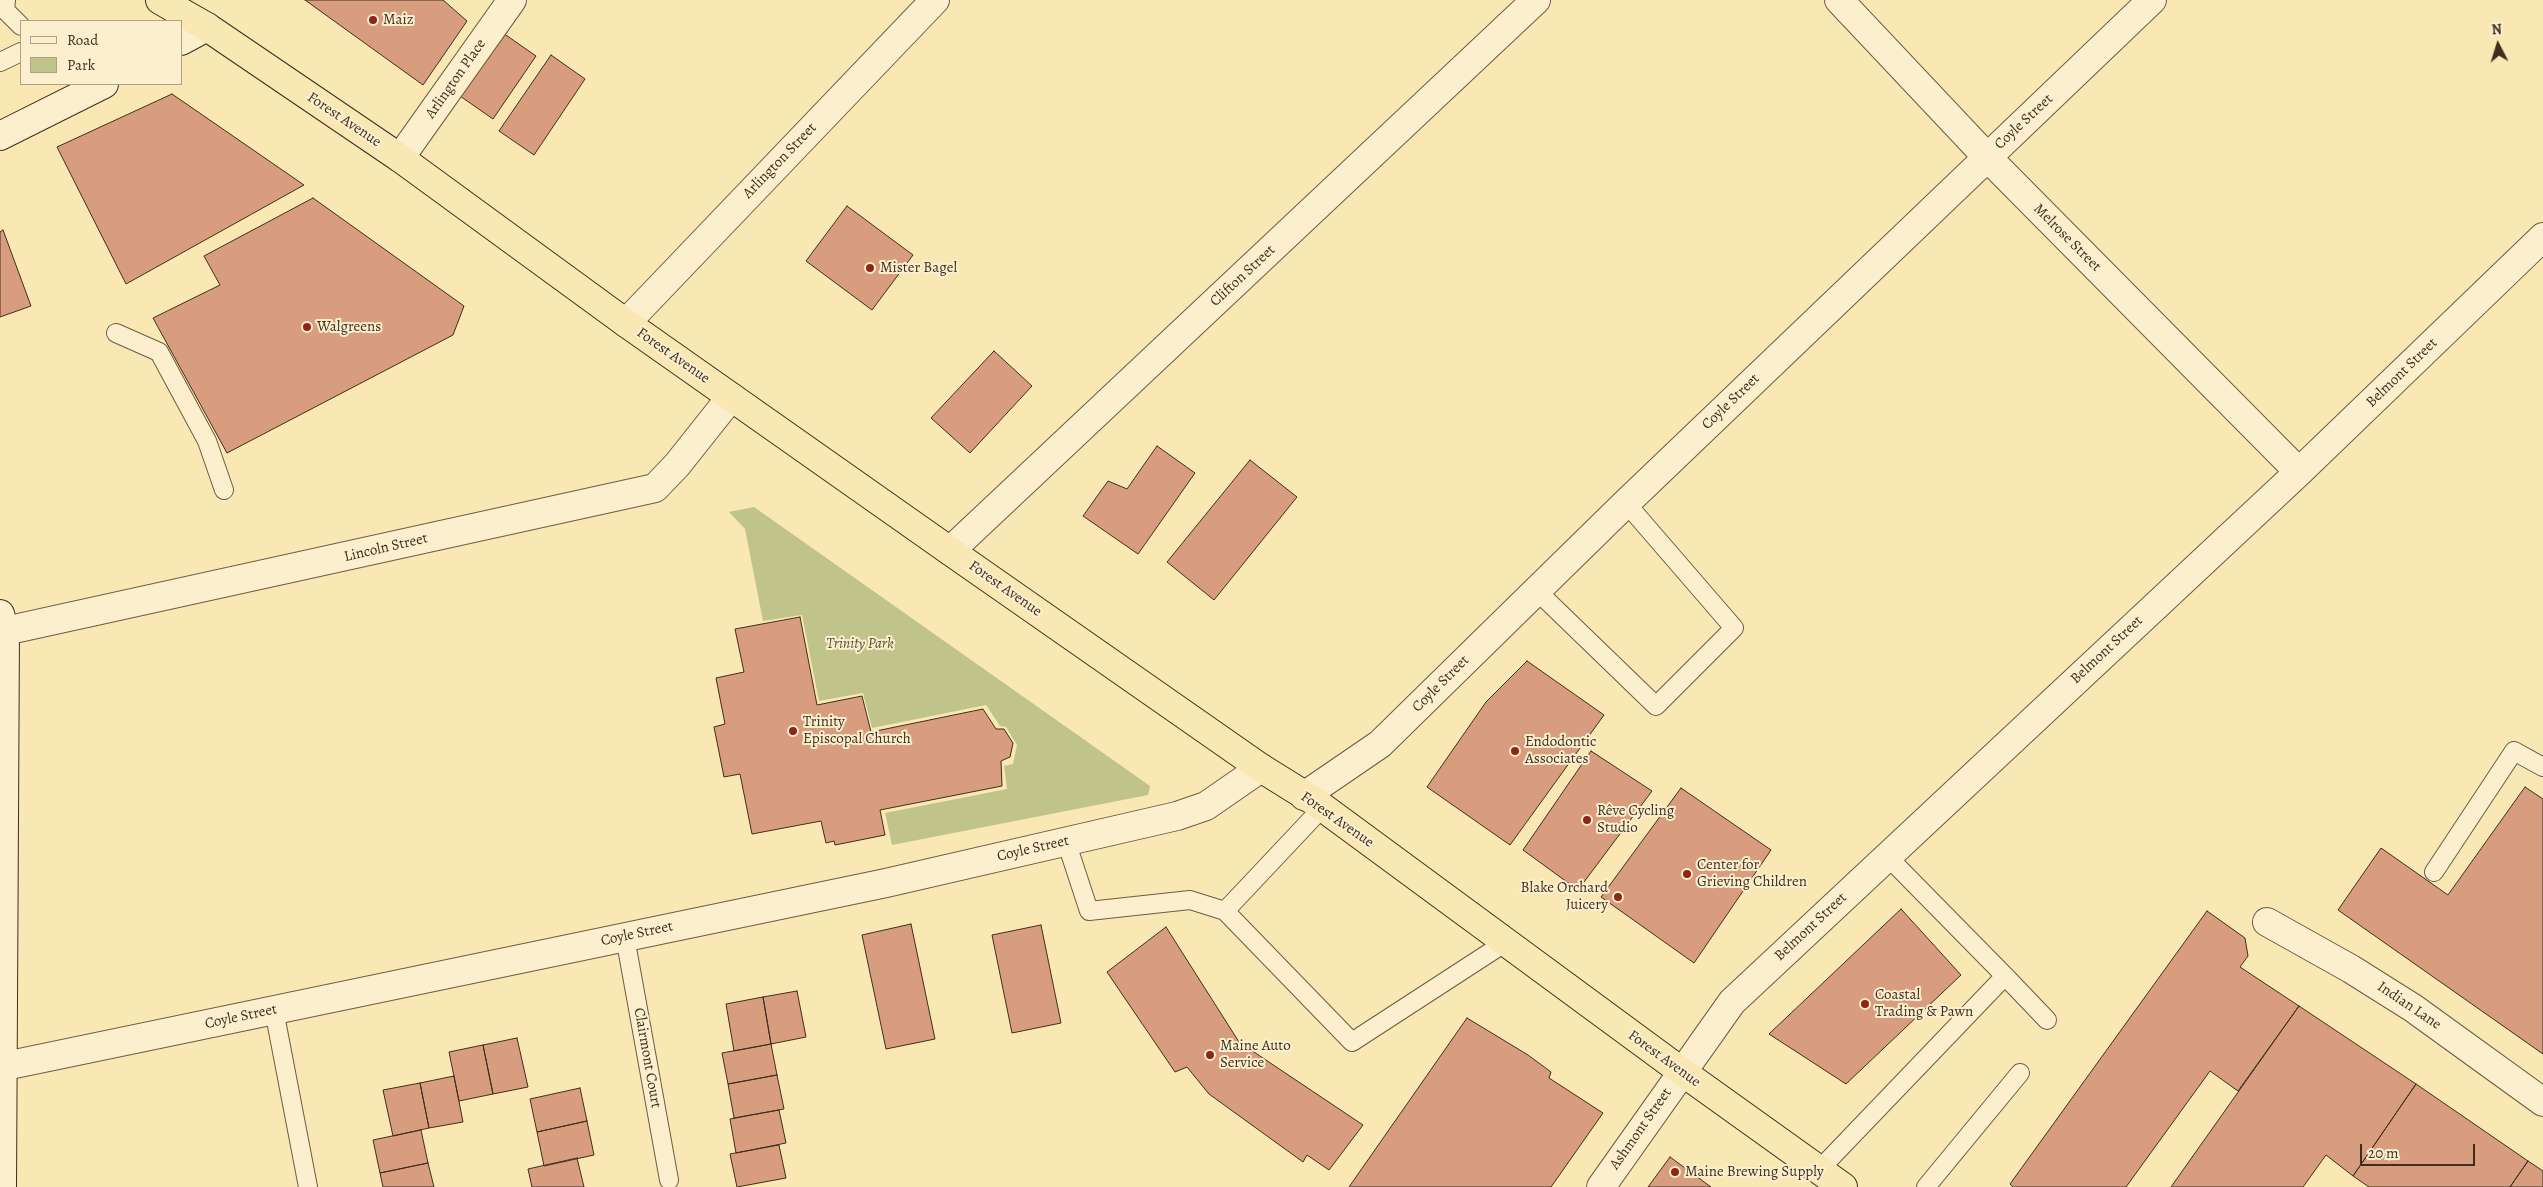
<!DOCTYPE html>
<html>
<head>
<meta charset="utf-8">
<style>
  body { margin:0 }
  #map { position:relative; width:2543px; height:1187px; overflow:hidden; background:#f9e7b4; font-family:Alegreya,serif }
  canvas { display:block }
  .legend { position:absolute; left:20px; top:20px; width:162px; height:65px; box-sizing:border-box; background:#fbefce; border:1px solid #b0a288; margin:0; padding:6px 9px; list-style:none; font-size:15px; color:#3f2e1f }
  .legend li { display:flex; align-items:center; gap:10px; height:25px }
  .legend b { width:25px; border:1px solid #b0a288 }
  .north { position:absolute; left:2473px; top:20px; width:50px; height:50px; -webkit-text-stroke:4px #fbefce; paint-order:stroke; rotate:355deg; font-size:14px; font-weight:700; line-height:20px; text-align:center; color:#3f2e1f }
  .north::after { content:''; display:block; margin:auto; width:18px; height:22px; background:#3f2e1f; clip-path:polygon(50% 0,100% 100%,50% 72%,0 100%) }
  .scale { position:absolute; left:2360px; top:1144px; width:115px; height:22px; box-sizing:border-box; border:2px solid #3f2e1f; border-top:0; padding-left:6px; font-size:15px; line-height:18px; white-space:nowrap; color:#3f2e1f; -webkit-text-stroke:4px #fbefce; paint-order:stroke }
</style>
</head>
<body>
<div id="map">
<canvas width="2543" height="1187"></canvas>
<ul class="legend">
<li><b style="height:6px;background:#fbefce"></b>Road</li>
<li><b style="height:14px;background:#c1c48a"></b>Park</li>
</ul>
<div class="north">N</div>
<div class="scale">20 m</div>
</div>
<script>
const g = document.querySelector('canvas').getContext('2d');
g.lineJoin = 'round';
function fill(path, color) { g.fillStyle = color; g.fill(path, 'evenodd'); }
const shape = rows => new Path2D(rows.map(r => 'M' + r).join(''));
function strokePath(path, color, width, dash) { g.strokeStyle = color; g.lineWidth = width; g.lineCap = dash ? 'butt' : 'round'; g.setLineDash(dash || []); g.stroke(path); }
function write(font, color, halo, rows, align = 'center') {
  g.font = font + ' Alegreya,serif'; g.lineWidth = 4; g.setLineDash([]); g.textBaseline = 'middle'; g.strokeStyle = halo; g.fillStyle = color; for (const [text, x, y, turn = 0] of rows) {
    g.save(); g.translate(x, y); g.rotate((+turn || 0) * Math.PI / 180); g.textAlign = isNaN(turn) ? turn : align; if (halo) g.strokeText(text, 0, 0); g.fillText(text, 0, 0); g.restore();
  }
}
const green = shape([
  [754,507,1150,786,1148,795,892,845,885,813,1007,789,1004,766,1013,764,1017,745,1006,727,1000,726,986,705,872,728,863,693,819,701,802,615,763,621,745,529,729,512]
]);
const building = shape([
  [305,0,443,0,467,21,423,85,305,0],
  [503,33,536,56,493,119,460,96,503,33],
  [551,55,585,79,534,155,499,131,551,55],
  [172,94,304,185,126,284,57,147,172,94],
  [313,198,464,306,453,335,227,453,153,318,220,285,204,256,313,198],
  [847,206,913,255,872,310,806,261,847,206],
  [3,230,31,306,0,317,0,232,3,230],
  [994,351,1032,386,970,453,931,418,994,351],
  [1157,446,1195,473,1138,554,1083,516,1108,481,1127,489,1157,446],
  [1250,460,1297,497,1214,600,1167,562,1250,460],
  [800,617,817,705,862,696,871,732,983,709,996,729,1004,729,1013,743,1010,757,1001,761,1002,786,880,810,885,835,835,845,834,841,826,843,821,821,752,834,740,774,724,777,714,727,725,724,716,678,744,672,735,629,800,617],
  [1527,661,1604,715,1510,845,1427,787,1486,702,1527,661],
  [1591,751,1652,791,1578,890,1523,850,1591,751],
  [2525,787,2543,799,2543,1054,2338,910,2381,848,2448,895,2525,787],
  [1681,788,1771,850,1694,963,1601,897,1681,788],
  [1901,909,1961,975,1846,1084,1769,1034,1901,909],
  [2207,911,2245,938,2248,956,2240,967,2299,1006,2238,1091,2210,1071,2126,1187,2013,1187,2010,1184,2207,911],
  [911,924,935,1039,886,1049,862,935,911,924],
  [1041,925,1061,1023,1012,1033,992,935,1041,925],
  [1166,927,1239,1042,1363,1125,1329,1170,1307,1155,1303,1162,1209,1094,1187,1067,1175,1072,1107,972,1166,927],
  [797,991,806,1037,771,1044,763,997,797,991],
  [763,997,771,1044,734,1051,726,1004,763,997],
  [2299,1006,2416,1084,2353,1176,2326,1155,2303,1187,2171,1187,2299,1006],
  [1467,1018,1528,1055,1551,1072,1549,1078,1603,1113,1551,1187,1349,1187,1467,1018],
  [517,1038,528,1087,493,1094,483,1045,517,1038],
  [771,1044,777,1075,728,1084,722,1053,771,1044],
  [483,1045,493,1094,459,1101,449,1052,483,1045],
  [777,1075,784,1109,734,1118,728,1084,777,1075],
  [454,1076,463,1122,429,1128,420,1083,454,1076],
  [420,1083,429,1128,393,1136,383,1090,420,1083],
  [2416,1084,2528,1161,2510,1187,2369,1187,2353,1176,2416,1084],
  [580,1088,587,1121,537,1132,530,1099,580,1088],
  [779,1110,786,1143,736,1153,730,1119,779,1110],
  [587,1121,594,1155,544,1166,537,1132,587,1121],
  [421,1130,428,1163,380,1173,373,1140,421,1130],
  [779,1145,786,1178,737,1187,730,1154,779,1145],
  [1670,1157,1711,1187,1648,1187,1670,1157],
  [577,1158,584,1187,532,1187,528,1169,577,1158],
  [2528,1161,2543,1171,2543,1187,2510,1187,2528,1161],
  [428,1163,434,1187,383,1187,380,1173,428,1163]
]);
const service = shape([
  [6,0,5,10,21,26],
  [0,62,21,52],
  [116,333,159,352,207,441,224,490],
  [1536,590,1656,706,1734,628,1626,503],
  [1322,808,1225,911,1352,1042,1506,942],
  [1066,841,1089,911,1190,900,1225,911],
  [2434,872,2514,751,2543,767],
  [625,937,669,1180],
  [2005,976,2047,1020],
  [274,1010,308,1187],
  [1819,1170,2005,976,1887,856],
  [1926,1187,2020,1073]
]);
const minor = shape([
  [1839,0,1987,157,2299,472],
  [400,158,512,0],
  [626,323,935,0],
  [950,551,1536,0],
  [0,632,655,488,677,465,731,397],
  [1304,796,1380,744,1626,503,2152,0],
  [2267,922,2351,969,2413,1008,2543,1102],
  [0,1067,886,883,1177,816,1206,806,1261,768],
  [1601,1187,1732,1002,2299,472,2543,237]
]);
const secondary = shape([
  [181,41,207,27],
  [0,136,104,84],
  [0,614,5,631,2,1187]
]);
const trunk = shape([
  [160,0,207,27,400,158,626,323,950,551,1261,768,1314,801,1681,1071,1843,1187]
]);
const markers = [
  [373,20,5,"#8f2418"],
  [870,268,5,"#8f2418"],
  [307,327,5,"#8f2418"],
  [793,731,5,"#8f2418"],
  [1515,751,5,"#8f2418"],
  [1587,820,5,"#8f2418"],
  [1687,874,5,"#8f2418"],
  [1618,897,5,"#8f2418"],
  [1865,1004,5,"#8f2418"],
  [1210,1055,5,"#8f2418"],
  [1675,1172,5,"#8f2418"]
];
const poiNames = [
  ["Maiz",383,20],
  ["Mister Bagel",880,268],
  ["Walgreens",317,327],
  ["Trinity",803,722],
  ["Episcopal Church",803,739],
  ["Endodontic",1525,742],
  ["Associates",1525,759],
  ["Rêve Cycling",1597,811],
  ["Studio",1597,828],
  ["Center for",1697,865],
  ["Grieving Children",1697,882],
  ["Blake Orchard",1608,888,"right"],
  ["Juicery",1608,905,"right"],
  ["Coastal",1875,995],
  ["Trading & Pawn",1875,1012],
  ["Maine Auto",1220,1046],
  ["Service",1220,1063],
  ["Maine Brewing Supply",1685,1172]
];
const streetNames = [
  ["Arlington Place",456,79,-55],
  ["Forest Avenue",344,120,34],
  ["Coyle Street",2024,122,-43],
  ["Arlington Street",780,161,-46],
  ["Melrose Street",2067,238,45],
  ["Clifton Street",1243,276,-43],
  ["Forest Avenue",673,356,35],
  ["Belmont Street",2402,373,-44],
  ["Coyle Street",1731,402,-44],
  ["Lincoln Street",386,548,-13],
  ["Forest Avenue",1005,589,35],
  ["Belmont Street",2107,650,-43],
  ["Coyle Street",1441,684,-45],
  ["Forest Avenue",1337,820,35],
  ["Coyle Street",1033,849,-13],
  ["Belmont Street",1811,927,-43],
  ["Coyle Street",637,934,-12],
  ["Indian Lane",2409,1006,34],
  ["Coyle Street",241,1017,-12],
  ["Clairmont Court",647,1058,80],
  ["Forest Avenue",1664,1059,36],
  ["Ashmont Street",1641,1129,-55]
];
const parkNames = [
  ["Trinity Park",860,644]
];
fill(green, '#c1c48a');
fill(building, '#d89d7e');
strokePath(building, '#3f2e1f', 1);
strokePath(service, '#6e5c44', 20);
strokePath(minor, '#6e5c44', 30);
strokePath(secondary, '#3f2e1f', 30);
strokePath(trunk, '#3f2e1f', 30);
strokePath(service, '#fbefce', 18);
strokePath(minor, '#fbefce', 28);
strokePath(secondary, '#fbefce', 28);
strokePath(trunk, '#f9e7b4', 28);
for (const [x, y, r, color] of markers) { const dot = new Path2D(); dot.arc(x, y, r, 0, 2 * Math.PI); g.fillStyle = color; g.fill(dot); strokePath(dot, '#fbefce', 2); }
write('15px', '#3f2e1f', '#fbefce', poiNames, 'left');
write('15px', '#3f2e1f', '#fbefce', streetNames);
write('italic 15px', '#594c34', '#fbefce', parkNames);
</script>
</body>
</html>
